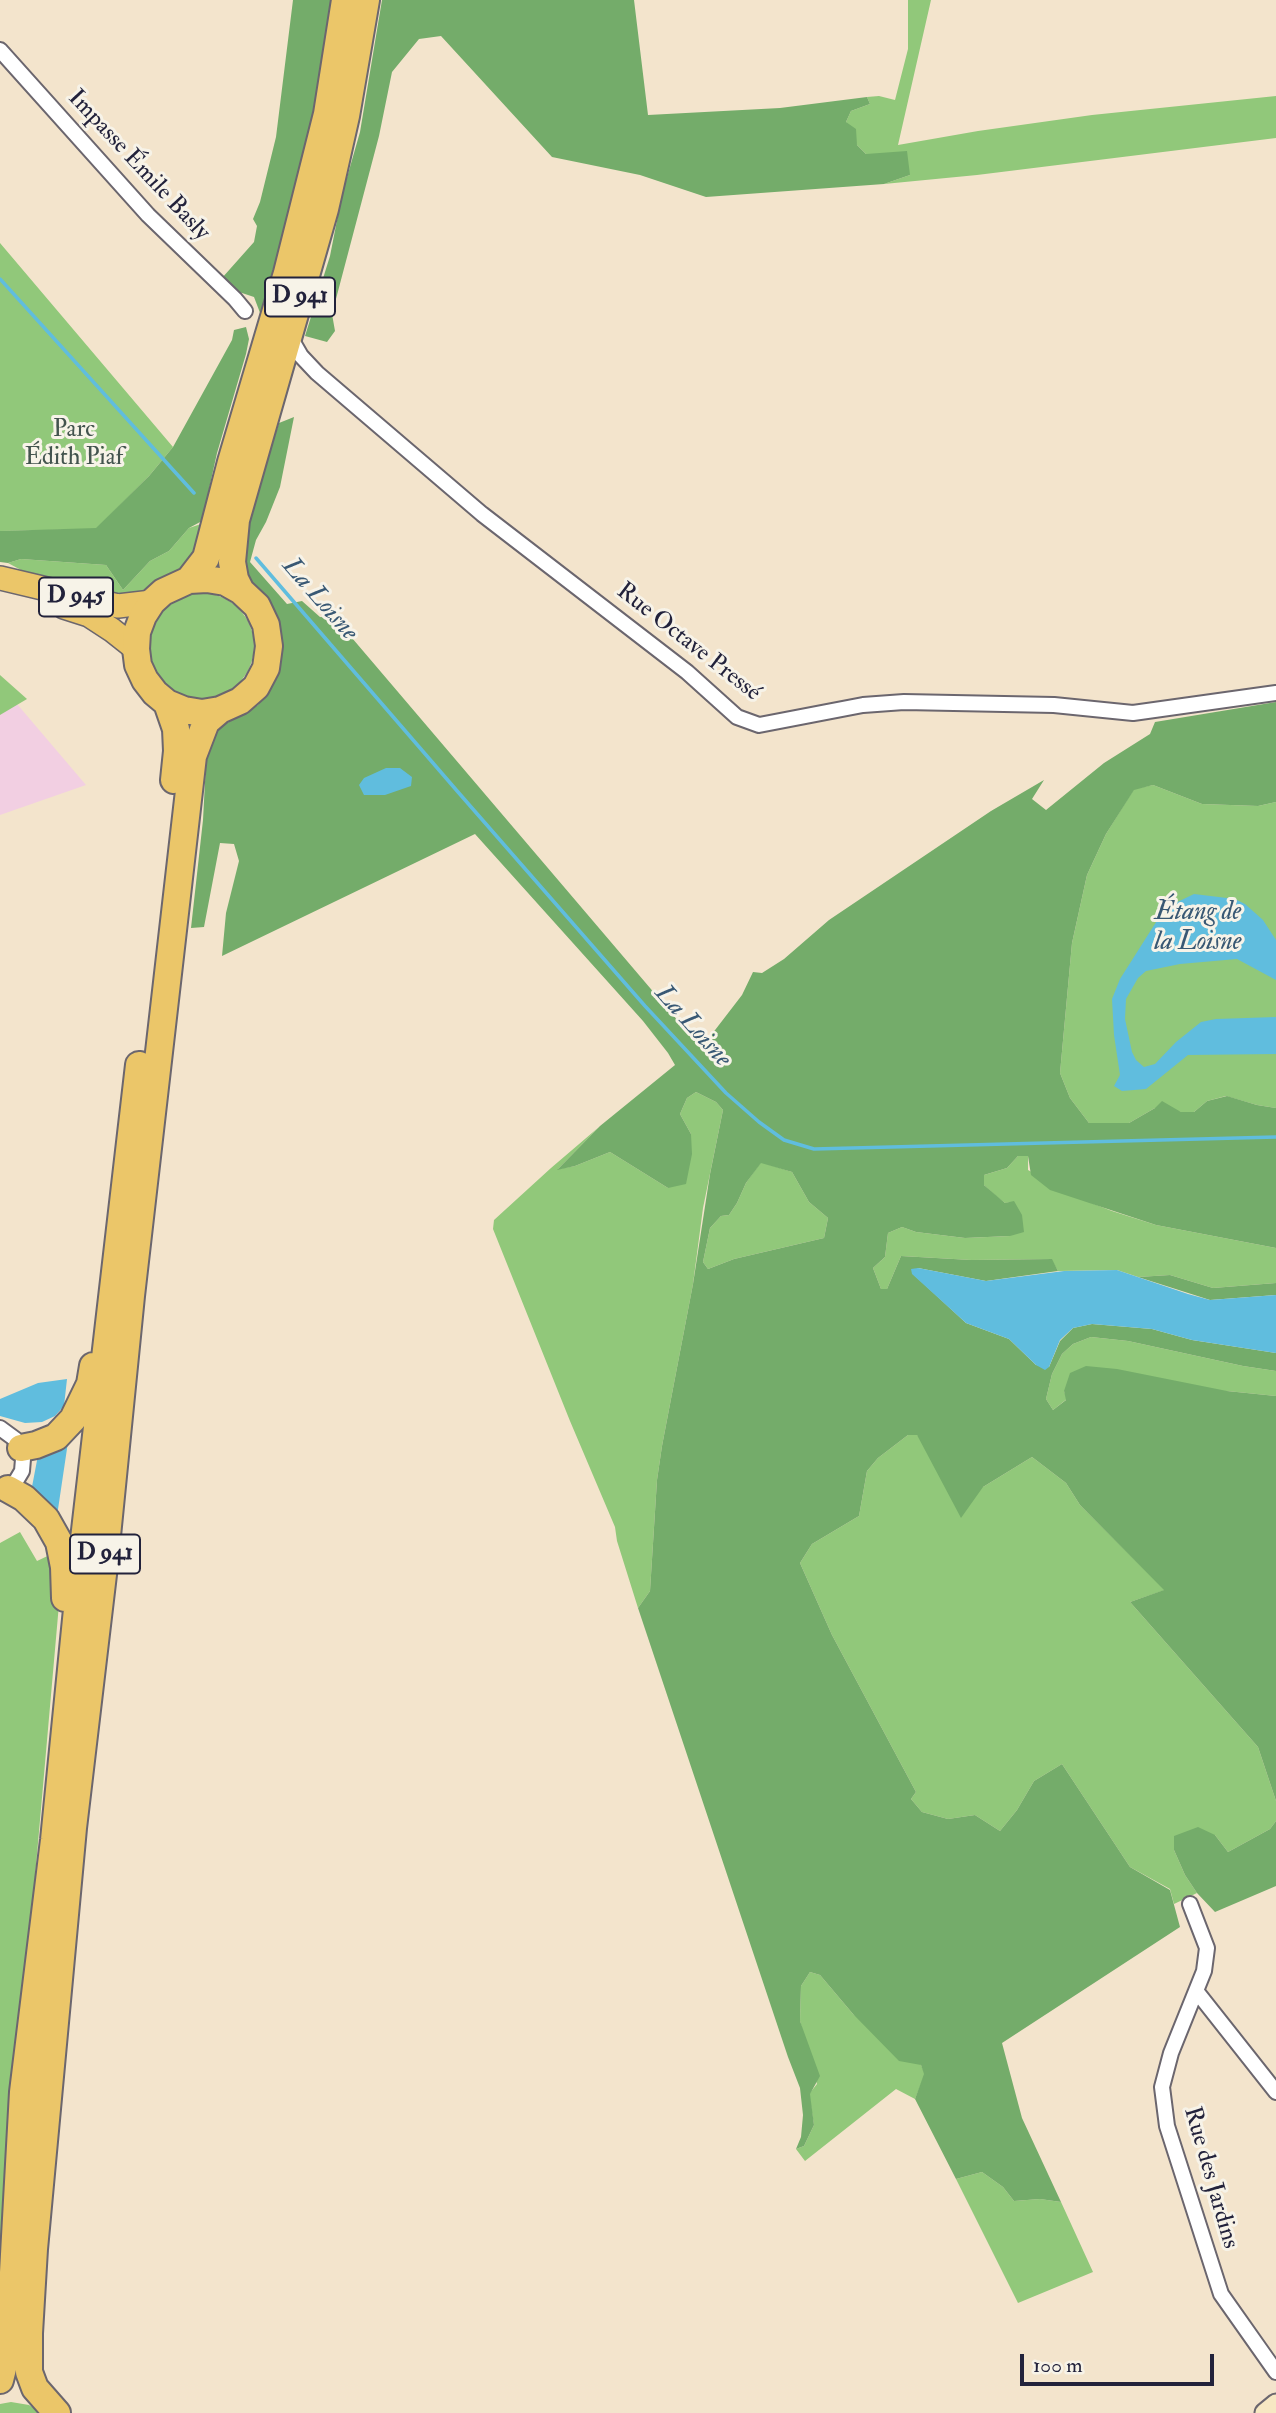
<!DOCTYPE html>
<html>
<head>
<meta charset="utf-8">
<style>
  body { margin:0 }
  #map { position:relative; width:1276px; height:2413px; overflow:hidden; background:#f3e4cc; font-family:"IM FELL Double Pica",serif }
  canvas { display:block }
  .scale { position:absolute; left:1020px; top:2354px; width:194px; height:32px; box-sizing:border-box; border:4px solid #22223b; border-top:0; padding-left:9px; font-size:21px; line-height:24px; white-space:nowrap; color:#22223b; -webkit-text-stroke:5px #f7f3e8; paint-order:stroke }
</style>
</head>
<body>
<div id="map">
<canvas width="1276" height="2413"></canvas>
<div class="scale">100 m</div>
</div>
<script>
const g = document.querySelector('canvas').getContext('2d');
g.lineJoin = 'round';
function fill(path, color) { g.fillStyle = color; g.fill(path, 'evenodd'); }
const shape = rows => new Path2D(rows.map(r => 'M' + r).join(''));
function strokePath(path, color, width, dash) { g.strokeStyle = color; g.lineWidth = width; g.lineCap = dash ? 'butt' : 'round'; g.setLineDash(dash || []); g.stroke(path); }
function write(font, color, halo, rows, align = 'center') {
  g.font = font + ' "IM FELL Double Pica",serif'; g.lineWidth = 6; g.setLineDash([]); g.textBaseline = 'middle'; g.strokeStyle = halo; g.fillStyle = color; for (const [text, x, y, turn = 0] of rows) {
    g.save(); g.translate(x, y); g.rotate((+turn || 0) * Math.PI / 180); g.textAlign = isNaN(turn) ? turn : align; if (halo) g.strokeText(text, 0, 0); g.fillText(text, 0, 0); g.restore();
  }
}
const built = shape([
  [0,684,86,785,0,815]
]);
const green = shape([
  [908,0,931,0,898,145,978,131,1092,115,1276,96,1276,138,977,175,884,184,910,175,881,154,866,154,857,145,846,122,851,111,870,104,867,97,879,96,895,100,908,49],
  [0,243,173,447,149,476,96,529,0,531],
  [201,524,193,558,184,568,175,571,133,596,124,597,34,577,8,563,21,559,106,565,123,590,150,561,169,551,189,528],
  '148 646a53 53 0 1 1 106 0a53 53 0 1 1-106 0Z',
  [0,675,27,699,0,715],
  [1153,785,1202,804,1258,806,1276,802,1276,1108,1257,1105,1226,1096,1207,1101,1194,1112,1181,1112,1155,1108,1129,1123,1089,1123,1070,1098,1060,1073,1072,943,1087,875,1106,834,1134,789],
  [696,1092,716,1102,723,1110,703,1208,693,1284,662,1446,657,1480,650,1591,638,1608,617,1541,615,1527,570,1421,493,1229,494,1220,551,1168,599,1127,558,1169,575,1166,610,1152,668,1188,691,1134,680,1114,687,1098],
  [1018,1156,1028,1156,1028,1170,1081,1199,1112,1211,1156,1225,1276,1248,1276,1283,1213,1288,1170,1275,1138,1277,1117,1270,1058,1271,1051,1259,971,1260,901,1256,887,1289,881,1289,873,1268,885,1257,888,1233,902,1227,916,1232,965,1238,1010,1236,1014,1202,1005,1203,996,1196,984,1185,984,1175,1007,1168],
  [761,1162,792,1172,809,1202,828,1218,824,1238,734,1259,708,1269,703,1262,710,1228,721,1216,729,1215,737,1203,746,1183],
  [1091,1337,1128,1341,1243,1366,1276,1371,1276,1396,1227,1391,1064,1391,1067,1399,1053,1410,1046,1399,1052,1374,1062,1354,1073,1344],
  [908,1435,917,1435,983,1487,1032,1457,1066,1483,1080,1505,1165,1590,1130,1602,1258,1747,1276,1801,1276,1821,1270,1829,1228,1852,1215,1835,1174,1836,1174,1850,1185,1875,1197,1893,1174,1904,1170,1889,1130,1867,1062,1764,1034,1781,1017,1810,1000,1831,975,1815,948,1819,922,1812,911,1799,916,1792,832,1635,800,1563,812,1544,859,1516,867,1471,878,1458],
  [20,1532,37,1561,56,1552,59,1604,5,2218,0,2302,0,1543],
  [810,1972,820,1975,853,2014,921,2065,925,2074,915,2099,896,2089,805,2161,796,2149,804,2146,814,2125,809,2094,817,2084,800,2021,801,1986],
  [982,2172,1003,2187,1014,2201,1040,2199,1061,2202,1093,2272,1018,2303,956,2179],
  [11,2402,29,2405,41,2413,0,2413,0,2404]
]);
const forest = shape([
  [293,0,334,0,314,121,262,318,254,297,233,290,222,278,254,242,257,226,253,219,260,202,276,137],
  [382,0,634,0,648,115,780,108,867,97,870,104,851,111,846,122,856,129,857,145,866,154,907,151,910,175,884,184,706,197,640,175,552,157,441,36,419,39,392,72,379,136,332,314,335,331,327,342,305,336,330,256,342,195,360,132],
  [246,327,249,339,246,354,217,453,202,521,189,528,169,551,150,561,123,590,106,565,21,559,8,563,0,562,0,531,96,528,149,476,173,447,232,340,234,330],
  [294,417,280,487,266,522,256,540,250,562,287,604,302,601,320,617,335,618,679,1022,702,1047,742,995,753,972,762,973,784,959,829,920,991,811,1044,780,1032,799,1046,810,1104,763,1150,734,1155,722,1276,702,1276,802,1258,806,1202,804,1153,785,1134,790,1106,834,1087,875,1072,943,1060,1073,1070,1098,1089,1123,1129,1123,1155,1108,1162,1101,1181,1112,1194,1112,1207,1101,1227,1096,1257,1105,1276,1108,1276,1248,1156,1225,1050,1190,1031,1175,1028,1156,1018,1156,1007,1168,984,1175,984,1185,1005,1203,1014,1201,1022,1215,1024,1232,1010,1236,965,1238,916,1232,902,1227,888,1233,885,1257,873,1268,881,1289,887,1289,901,1256,971,1260,1052,1259,1058,1271,986,1281,918,1268,913,1274,966,1323,1009,1339,1036,1365,1049,1367,1060,1341,1073,1328,1092,1324,1152,1329,1192,1340,1276,1353,1276,1371,1243,1366,1128,1341,1091,1337,1073,1344,1062,1354,1052,1374,1046,1399,1053,1410,1066,1400,1064,1391,1070,1373,1086,1366,1117,1369,1227,1391,1276,1396,1276,1801,1258,1747,1130,1602,1164,1590,1080,1505,1066,1483,1032,1457,983,1487,961,1518,917,1435,908,1435,878,1458,867,1471,859,1516,812,1544,800,1563,832,1635,916,1792,911,1799,922,1812,948,1819,975,1815,1000,1831,1017,1810,1034,1781,1062,1764,1130,1867,1170,1890,1180,1927,1002,2043,1022,2118,1061,2202,1040,2199,1014,2201,1003,2187,982,2172,956,2179,915,2099,924,2074,921,2065,899,2061,853,2014,820,1975,810,1972,801,1986,800,2021,820,2076,810,2094,814,2125,804,2146,796,2149,801,2137,803,2115,800,2088,788,2057,638,1608,650,1591,657,1480,662,1446,693,1284,710,1174,723,1110,716,1102,696,1092,687,1098,680,1114,691,1134,692,1154,686,1184,668,1188,610,1152,575,1166,557,1170,600,1126,675,1065,668,1053,643,1021,475,834,222,956,226,913,239,861,234,844,220,843,204,927,191,928,203,820,206,763,210,740,217,729,258,705,269,688,276,618,271,604,249,580,244,571,245,532,279,423],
  [761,1163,792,1172,809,1202,828,1218,824,1238,734,1259,708,1269,703,1262,710,1228,721,1216,729,1215,737,1203,746,1183],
  [1170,1275,1213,1288,1276,1283,1276,1295,1210,1300,1138,1277],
  [1276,1821,1276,1886,1215,1912,1197,1893,1185,1875,1174,1850,1174,1836,1198,1827,1215,1835,1228,1852,1270,1829]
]);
const water = shape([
  [386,768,400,768,412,777,411,786,385,795,364,795,359,785,364,778],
  [1194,894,1235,899,1245,904,1263,920,1276,940,1276,980,1237,959,1180,964,1146,971,1138,978,1126,999,1125,1019,1132,1052,1136,1060,1144,1067,1155,1064,1176,1042,1201,1022,1216,1019,1276,1017,1276,1054,1188,1055,1146,1089,1122,1091,1114,1086,1120,1075,1114,1035,1112,999,1120,979,1165,908],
  [918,1268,986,1281,1064,1271,1117,1270,1188,1294,1210,1300,1276,1295,1276,1353,1192,1340,1152,1329,1092,1324,1073,1328,1060,1340,1049,1367,1045,1370,1036,1365,1009,1339,966,1323,912,1274,911,1269],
  [67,1379,64,1406,55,1416,42,1422,25,1423,0,1416,0,1399,38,1383],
  [68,1442,57,1516,31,1492,39,1450]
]);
const stream = shape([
  [0,279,194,493],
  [256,558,458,792,645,1006,726,1093,759,1122,784,1140,814,1149,1276,1137]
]);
const street = shape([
  [0,50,148,215,235,299,245,311],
  [290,337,301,356,317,373,482,514,687,672,737,717,759,725,863,705,904,702,1054,705,1133,713,1276,693],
  [0,1428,15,1439,21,1448,23,1459,22,1471,16,1481,4,1491],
  [1190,1904,1207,1948,1204,1971,1171,2053,1162,2087,1167,2126,1221,2294,1276,2372],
  [1197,1992,1276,2092]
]);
const secondary = shape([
  [1265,2413,1276,2404]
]);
const primary = shape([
  [0,578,118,606,152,602],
  [64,607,89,615,112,630,136,649]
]);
const highway = shape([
  [189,580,206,558,231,462,287,273,327,114,345,0],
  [241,591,235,579,232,562,236,520,325,209,346,116,366,0],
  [167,703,176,729,177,751,174,780],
  [21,1448,36,1445,56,1437,73,1419,90,1384,93,1366],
  [8,1489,24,1498,46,1519,59,1542,64,1567,65,1598],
  [0,2380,9,2345,23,2092,54,1840,84,1539,139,1065],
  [57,2413,35,2388,29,2372,29,2333,34,2249,73,1828,104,1566,131,1296,193,756,206,722,220,710,240,701,256,687,266,668,269,646,266,625,257,606,241,591,225,582,207,579,189,580,163,592,152,602,143,616,137,632,136,649,138,665,145,680,155,693,167,703,184,710,202,713,220,710]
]);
const shields = [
  [300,297,70],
  [76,597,74],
  [105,1554,70]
];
const shieldNames = [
  ["D 941",300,297],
  ["D 945",76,597],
  ["D 941",105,1554]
];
const streetNames = [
  ["Impasse Émile Basly",138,166,47],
  ["Rue Octave Pressé",688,643,38],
  ["Rue des Jardins",1210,2178,74]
];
const parkNames = [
  ["Parc",74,431],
  ["Édith Piaf",74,459]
];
const waterNames = [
  ["La Loisne",319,600,49],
  ["Étang de",1198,913],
  ["la Loisne",1198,943],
  ["La Loisne",692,1027,48]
];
fill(built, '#f2cfe2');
fill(green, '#91c87a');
fill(forest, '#74ac6a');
fill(water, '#60bdde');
strokePath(stream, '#60bdde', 3.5);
strokePath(street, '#6b666e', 18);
strokePath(secondary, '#6b666e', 23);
strokePath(primary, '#6b666e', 26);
strokePath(highway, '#6b666e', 30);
strokePath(street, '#fff', 14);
strokePath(secondary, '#f7e8c3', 19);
strokePath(primary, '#ebc669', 23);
strokePath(highway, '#ebc669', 26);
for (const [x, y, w] of shields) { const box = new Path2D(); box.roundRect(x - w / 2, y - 19.5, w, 39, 5); g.fillStyle = '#f7f3e8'; g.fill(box); strokePath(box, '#22223b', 2); }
write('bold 23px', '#22223b', null, shieldNames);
write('24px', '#22223b', '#f7f3e8', streetNames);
write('24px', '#43544e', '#f7f3e8', parkNames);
write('italic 26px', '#385874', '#f7f3e8', waterNames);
</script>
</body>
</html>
